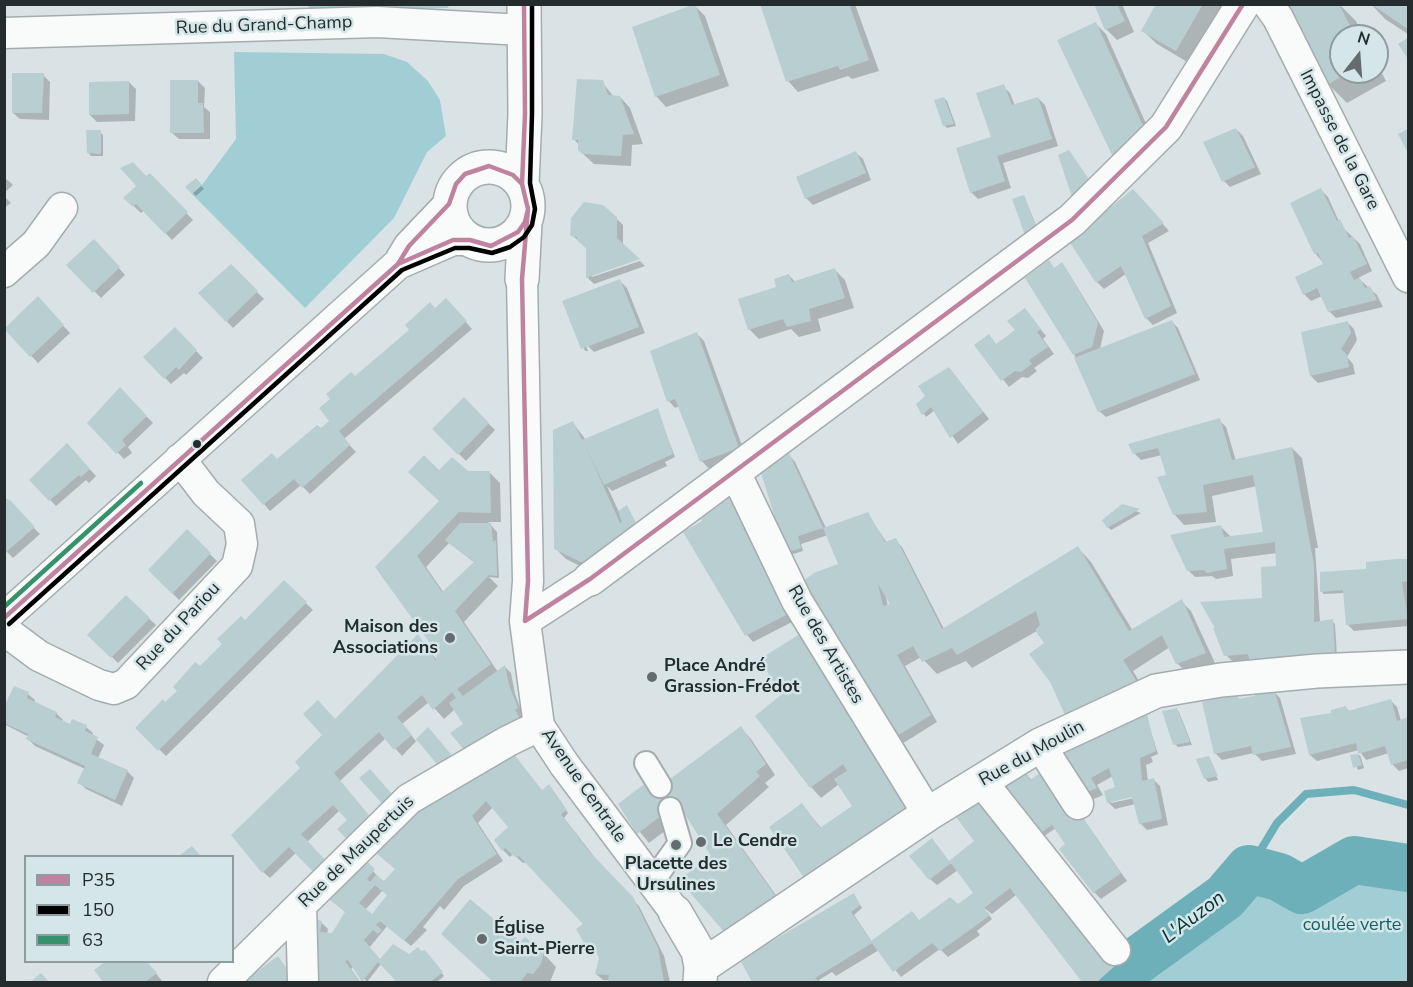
<!DOCTYPE html>
<html>
<head>
<meta charset="utf-8">
<style>
  body { margin:0 }
  #map { position:relative; width:1413px; height:987px; overflow:hidden; background:#d9e2e4; font-family:"Nunito Sans",sans-serif }
  canvas { display:block }
  .frame { position:absolute; inset:0; border:6px solid #252c2d; pointer-events:none }
  .legend { position:absolute; left:24px; top:855px; width:210px; height:108px; box-sizing:border-box; background:#d5e6e8; border:2px solid #8f9c9d; margin:0; padding:8px 10px; list-style:none; font-size:18px; color:#252c2d }
  .legend li { display:flex; align-items:center; gap:12px; height:30px }
  .legend b { width:30px; border:2px solid #8f9c9d }
  .north { position:absolute; left:1329px; top:24px; width:60px; height:60px; box-sizing:border-box; background:#d5e6e8; border:2px solid #8f9c9d; border-radius:50%; rotate:17deg; font-size:16px; font-weight:700; line-height:24px; text-align:center; color:#252c2d }
  .north::after { content:''; display:block; margin:auto; width:21px; height:27px; background:#646c6d; clip-path:polygon(50% 0,100% 100%,50% 72%,0 100%) }
</style>
</head>
<body>
<div id="map">
<canvas width="1413" height="987"></canvas>
<div class="frame"></div>
<ul class="legend">
<li><b style="height:8px;background:#bf83a0"></b>P35</li>
<li><b style="height:8px;background:#000"></b>150</li>
<li><b style="height:8px;background:#36916d"></b>63</li>
</ul>
<div class="north">N</div>
</div>
<script>
const g = document.querySelector('canvas').getContext('2d');
g.lineJoin = 'round';
function fill(path, color) { g.fillStyle = color; g.fill(path, 'evenodd'); }
const shape = rows => new Path2D(rows.map(r => 'M' + r).join(''));
function strokePath(path, color, width, dash) { g.strokeStyle = color; g.lineWidth = width; g.lineCap = dash ? 'butt' : 'round'; g.setLineDash(dash || []); g.stroke(path); }
function write(font, color, halo, rows, align = 'center') {
  g.font = font + ' "Nunito Sans",sans-serif'; g.lineWidth = 5; g.setLineDash([]); g.textBaseline = 'middle'; g.strokeStyle = halo; g.fillStyle = color; for (const [text, x, y, turn = 0] of rows) {
    g.save(); g.translate(x, y); g.rotate((+turn || 0) * Math.PI / 180); g.textAlign = isNaN(turn) ? turn : align; if (halo) g.strokeText(text, 0, 0); g.fillText(text, 0, 0); g.restore();
  }
}
const green = shape([
  [307,5,449,5,448,8,312,11],
  [234,52,384,54,407,62,428,81,440,100,446,136,427,152,394,218,305,308,192,194,202,185,236,139],
  [1354,860,1408,868,1408,982,1114,982,1128,965,1225,897,1249,869,1279,877,1302,889]
]);
const shadow = shape([
  [761,4,855,4,879,71,852,79,848,76,798,92,788,81],
  [1095,4,1122,4,1134,32,1117,40,1106,29],
  [1158,4,1228,4,1189,63,1157,44,1143,31],
  [1289,4,1339,4,1356,21,1363,36,1341,36,1341,72,1377,72,1377,64,1386,81,1347,103,1328,84],
  [1371,4,1408,4,1408,34,1385,19],
  [695,6,705,16,729,86,666,107,656,96],
  [1096,24,1106,34,1152,137,1115,156],
  [43,75,50,82,49,120,20,119,13,113],
  [198,81,205,88,204,107,210,112,210,139,179,139,172,133],
  [129,82,136,89,135,121,97,122,90,115],
  [602,82,614,97,620,97,630,108,643,144,632,145,631,166,594,164,579,150,579,145,574,139],
  [1003,86,1010,93,1015,106,1038,98,1045,105,1058,146,1003,163,1011,188,978,199,971,192,993,138],
  [944,98,947,101,956,126,947,128,944,125],
  [1236,129,1243,136,1261,174,1230,187,1224,181],
  [100,132,103,135,103,156,91,156,88,152],
  [856,153,863,159,871,180,813,205,806,198],
  [150,175,193,220,172,240,144,210,141,213,125,198],
  [4,177,13,185,4,193],
  [196,180,204,189,196,196,187,187],
  [1321,190,1328,197,1341,226,1360,244,1372,271,1358,278,1377,295,1383,307,1336,318,1329,311,1322,296,1311,301,1304,294,1325,265,1315,253],
  [4,196,11,203,4,208],
  [1024,196,1038,230,1029,237],
  [1140,198,1169,231,1148,243,1177,313,1153,325,1146,318,1126,274,1104,289,1097,282],
  [616,218,623,225,623,245,592,274,592,277,640,261,645,266,594,284,587,277,587,249,572,235],
  [101,248,125,275,101,298,69,265],
  [231,266,264,299,233,328,200,293],
  [1065,267,1104,331,1100,349,1171,321,1178,328,1200,380,1106,417,1099,411,1074,354,1055,270],
  [835,270,845,280,854,308,818,319,821,331,799,337,791,329,759,339,749,329,789,275,796,283],
  [620,281,627,288,645,333,594,352,585,343,588,351,585,351,564,302],
  [38,299,70,333,38,363,6,329],
  [453,307,472,329,344,439,356,452,310,494,301,485,270,511,264,504,277,460,331,421,355,378,435,309],
  [1025,310,1046,336,1043,339,1054,354,1034,368,1037,371,1028,378,1022,377,1009,387,976,345,997,345,1017,331],
  [1348,323,1354,329,1357,340,1347,357,1353,364,1355,374,1318,383,1311,376,1303,333],
  [175,329,203,358,186,375,184,373,171,384,145,357],
  [697,334,704,341,745,454,708,468,702,461,679,406,675,408,669,401],
  [949,368,989,419,958,444,935,410,926,417,918,405],
  [120,390,153,423,128,447,132,453,124,459,89,423],
  [464,399,495,430,466,461,434,429],
  [657,410,675,457,665,462,667,466,612,491,607,486,619,512,629,510,638,527,594,573,566,559,555,548,573,423,586,440],
  [1219,420,1226,427,1236,461,1292,448,1302,458,1318,548,1315,548,1320,621,1332,621,1335,624,1337,657,1233,662,1226,655,1264,599,1278,567,1277,553,1231,559,1233,576,1216,579,1212,576,1195,577,1188,570,1221,527,1231,537,1265,533,1257,486,1212,496,1216,522,1184,525,1174,514,1169,476,1162,455,1141,460,1134,453],
  [74,452,96,476,89,483,86,480,56,506,31,480],
  [789,455,795,462,826,528,867,513,887,543,895,540,902,547,944,629,1078,548,1091,562,1133,631,1181,601,1191,611,1215,663,1188,674,1177,663,1170,647,1133,671,1146,692,1073,721,1066,714,1046,644,1037,631,972,668,966,661,937,674,921,657,905,666,937,722,897,747,854,679,835,631,832,633,825,626,840,565,828,535,801,544,803,551,790,555,787,552],
  [885,592,893,605,888,607],
  [467,472,490,473,500,483,501,522,488,522,497,532,499,578,489,577,498,586,464,622,498,672,505,667,511,673,515,694,523,715,521,717,527,727,465,724,455,709,444,719,429,702,402,724,416,741,428,729,402,756,386,738,340,781,349,820,340,810,270,878,263,872,302,768,335,721,418,636,437,660,439,653,377,567,441,501,448,481],
  [449,543,475,563,444,593,426,567],
  [4,499,40,534,13,558,4,549],
  [730,499,740,509,796,620,753,642,747,635,704,522],
  [1122,506,1141,513,1111,530,1108,527],
  [187,532,217,561,179,600,150,570],
  [1408,561,1408,626,1354,631,1347,624,1345,593,1324,594,1321,591,1368,571],
  [284,582,313,610,166,756,137,728,166,704],
  [126,597,156,625,118,663,90,635],
  [1273,691,1280,698,1296,754,1262,761,1254,753,1222,760,1215,753,1236,696,1240,700],
  [28,694,35,700,34,703,56,713,63,720,62,722,70,726,86,727,93,733,92,736,104,745,98,758,127,771,134,778,122,806,86,789,79,782,85,769,35,746,28,739,29,737,4,724,4,711],
  [783,696,916,817,813,885,802,805,822,829,854,807,839,784,821,798,811,787],
  [1390,700,1397,707,1401,721,1408,719,1408,768,1399,771,1392,764,1389,753,1366,760,1359,750,1317,761,1310,755,1332,714,1346,708,1350,712],
  [1176,709,1179,712,1192,745,1178,747,1175,744],
  [1146,716,1158,754,1151,757,1153,762,1146,765,1148,781,1153,779,1160,786,1168,825,1147,830,1141,824,1135,804,1115,809,1108,802,1117,788,1113,776,1097,785,1103,795,1089,801,1062,752],
  [1139,794,1139,797,1111,803,1111,800],
  [741,728,751,739,775,775,765,783,769,787,726,825,783,905,717,864,687,814,649,843,625,814],
  [1360,755,1364,768,1358,770,1352,757],
  [515,757,542,791,552,789,568,813,564,818,614,882,639,906,664,956,670,982,603,980,596,974,600,957,596,950,594,952,587,945,586,925,527,862,523,863,513,854,510,857,503,850,510,828,493,807,478,823,503,861,464,886,444,910,440,906,423,927,427,930,411,946,387,926,369,948,380,961,421,953,427,954,444,976,437,982,394,982,397,980,381,964,367,982,354,966,351,969,360,982,315,982,310,943,321,922,328,929,327,934,332,934,346,913,362,859,384,883],
  [382,891,388,895,372,916,365,910],
  [1209,759,1218,780,1208,782,1205,778],
  [1023,770,1032,781,1050,772,1127,881,1101,899,1094,892,1061,849,1068,845,1056,828,1044,836,1020,809],
  [976,842,1107,953,1119,967,1102,982,1084,982,1016,895,992,914,983,907,992,919,977,931,980,935,948,957,940,949,901,977,879,950,836,976,832,972,819,980,820,982,753,982,743,963,856,898,862,908,854,915,872,942,978,900,958,870,937,885,930,879,938,847,951,864],
  [520,943,543,953,556,967,550,982,491,982],
  [278,958,298,982,247,982],
  [108,962,147,962,162,981,105,982,96,971]
]);
const stream = shape([
  [1249,869,1277,823,1306,794,1354,790,1408,805]
]);
const river = shape([
  [1114,982,1120,973,1225,897,1249,869,1279,877,1302,890,1354,860,1408,868]
]);
const building = shape([
  [695,4,720,75,655,97,632,27],
  [760,4,849,4,869,60,840,70,838,66,786,82],
  [1094,4,1117,4,1125,21,1105,30],
  [1156,4,1203,4,1176,51,1141,31],
  [1287,4,1339,4,1355,36,1341,36,1341,72,1349,72,1327,85],
  [1371,4,1408,4,1408,29],
  [1096,22,1143,126,1113,157,1057,40],
  [1408,38,1408,59,1398,44],
  [12,73,44,73,42,113,12,113],
  [577,79,603,80,608,95,620,96,634,134,623,135,621,156,582,154,578,150,578,140,572,140],
  [170,80,198,80,198,103,203,103,204,133,170,133],
  [129,81,129,114,89,115,89,82],
  [1004,84,1012,105,1038,97,1052,139,997,156,1005,181,970,193,956,148,991,137,976,93],
  [944,97,954,124,943,126,934,100],
  [1236,128,1255,167,1222,182,1203,142],
  [1408,129,1408,153,1398,134],
  [86,130,101,130,101,154,87,153],
  [1069,150,1090,181,1072,197,1058,155],
  [856,151,866,173,805,199,796,177],
  [133,162,146,176,150,173,188,212,165,234,136,204,133,207,123,198,136,186,120,168],
  [196,178,202,185,192,194,185,187],
  [1321,188,1337,221,1340,219,1349,238,1353,236,1367,264,1350,272,1354,280,1360,278,1365,288,1370,286,1377,300,1328,312,1317,288,1303,295,1295,277,1323,264,1318,253,1314,254,1290,203],
  [1133,189,1164,223,1142,236,1171,306,1145,319,1121,266,1096,283,1069,241],
  [1024,195,1036,226,1025,235,1012,199],
  [584,202,603,205,617,217,617,238,640,259,586,278,586,248,577,240,577,237,570,236,571,218],
  [94,239,120,267,93,293,66,265],
  [1049,260,1054,268,1062,262,1098,323,1092,347,1073,355,1025,278],
  [231,264,258,291,226,322,198,293],
  [835,268,845,298,809,309,811,321,787,327,783,319,748,330,738,299,776,287,774,279,789,274,792,282],
  [620,279,639,327,581,349,562,301],
  [38,296,64,325,30,357,4,329],
  [446,298,467,321,339,431,350,445,302,488,294,479,263,505,241,480,272,453,277,459,317,425,321,428,329,421,319,408,330,399,326,394,351,372,355,376,409,330,405,325,430,302,435,308],
  [1025,308,1041,329,1037,332,1048,347,1029,360,1032,364,1021,372,1015,371,1001,381,974,345,989,334,996,344,1015,330,1007,321],
  [1172,320,1195,374,1098,412,1074,358],
  [1348,321,1351,333,1341,349,1347,355,1349,367,1310,376,1301,332],
  [175,327,197,350,179,370,176,367,164,379,143,357],
  [697,332,739,448,700,462,675,399,667,402,650,351],
  [949,367,983,412,950,438,931,407,922,415,916,404,925,396,918,386],
  [120,387,147,416,122,440,126,445,116,454,87,423],
  [464,397,489,423,458,455,432,429],
  [658,408,673,454,604,485,584,443,620,523,622,522,618,511,627,505,636,524,583,563,554,549,553,430,573,421,582,440],
  [1220,418,1232,460,1292,447,1314,565,1314,622,1333,619,1335,655,1250,662,1248,654,1224,656,1213,628,1215,628,1200,602,1262,598,1261,567,1276,566,1275,542,1224,549,1227,569,1207,573,1204,570,1187,571,1170,535,1221,525,1224,537,1263,532,1253,475,1203,485,1207,512,1173,515,1157,477,1166,475,1158,448,1133,454,1128,444],
  [67,443,90,469,81,477,79,475,49,501,29,480],
  [789,453,823,528,868,512,885,542,896,538,942,629,1078,546,1129,631,1182,599,1206,653,1176,664,1162,635,1123,660,1137,682,1065,715,1050,682,1029,654,1044,643,1035,630,1040,625,1036,611,957,655,952,648,922,662,913,646,897,655,931,715,889,741,831,624,823,627,799,584,814,573,838,564,823,528,798,536,801,548,786,553,761,473],
  [878,584,890,604,883,606],
  [424,455,439,470,452,457,468,471,490,471,491,513,459,512,417,556,442,592,474,562,445,540,460,523,491,523,493,542,496,540,497,576,489,575,455,611,491,664,457,689,463,696,505,665,509,685,518,708,515,710,521,720,466,752,450,733,463,724,449,703,456,698,452,692,433,710,422,695,397,717,412,735,394,750,379,732,334,773,373,820,350,842,337,829,347,820,333,805,301,834,329,864,317,876,289,847,262,873,231,835,300,768,295,762,322,735,303,714,318,700,335,719,418,634,436,661,437,653,375,567,439,501,408,472],
  [730,497,745,527,743,528,790,613,745,636,683,532,702,521,701,519],
  [4,498,10,500,35,527,6,552],
  [1122,504,1140,509,1107,528,1102,520],
  [187,529,211,553,172,594,148,570],
  [1397,559,1408,559,1408,581,1402,582,1408,619,1346,625,1343,590,1320,592,1320,572,1366,569,1366,562],
  [284,580,307,602,158,751,135,728,163,699,165,702,177,691,173,687,195,662,200,666,222,644,217,639,241,616,245,620],
  [126,595,150,618,111,658,87,635],
  [803,632,911,809,805,879,769,827,802,803,820,828,852,806,834,779,847,771,843,764,810,788,755,716,781,695,760,659],
  [14,686,29,692,27,698,57,712,55,717,70,724,72,719,87,725,85,731,98,737,91,754,128,770,115,800,77,783,85,766,26,739,28,734,4,723,4,707],
  [1274,689,1291,747,1253,755,1251,746,1214,754,1202,702,1236,694,1238,699,1255,696,1254,691],
  [1391,699,1397,721,1408,717,1408,760,1391,765,1385,746,1358,754,1356,743,1309,755,1300,718,1331,713,1331,710,1346,706,1348,711],
  [1177,708,1190,742,1173,745,1162,711],
  [1147,714,1156,751,1140,758,1142,781,1154,778,1162,819,1139,824,1132,797,1107,803,1104,791,1115,787,1109,768,1091,778,1097,788,1081,795,1060,751,1120,721],
  [741,726,766,764,756,772,760,776,717,814,777,898,726,934,679,880,711,856,678,803,637,834,618,804,647,782,654,791],
  [428,727,455,759,441,769,416,739],
  [509,748,542,790,549,784,567,810,561,814,588,850,633,897,658,948,664,982,608,982,609,975,595,974,599,958,591,943,586,946,576,929,583,924,519,856,515,857,505,848,502,851,494,840,508,827,486,801,472,816,497,854,458,879,404,941,380,921,376,925,382,930,378,934,373,930,364,940,380,959,393,944,409,954,418,947,421,951,425,950,443,972,430,982,392,982,395,980,378,962,362,982,348,960,345,961,359,982,314,982,315,919,322,921,320,932,332,933,345,912,326,897,362,857,375,869,367,879,370,882,376,875,384,881,395,869,370,848,400,821],
  [375,885,387,895,372,914,359,903],
  [1358,754,1362,765,1353,768,1350,755],
  [1209,756,1218,776,1204,779,1196,759],
  [1048,767,1121,873,1093,893,1059,849,1065,844,1052,825,1039,834,1001,783,1023,769,1030,780],
  [370,769,397,800,386,808,359,778],
  [982,794,1117,964,1097,982,1082,982,1010,888,984,908,990,915,974,927,940,951,932,943,893,972,872,943,815,978,819,982,752,982,741,962,762,947,854,893,860,905,851,912,871,941,912,911,919,920,950,897,958,904,973,893,951,863,929,880,909,856,932,838,949,861,974,841,956,817],
  [192,846,201,856,179,856],
  [470,899,520,941,525,937,544,952,541,964,533,974,527,973,521,982,489,982,491,980,441,934],
  [278,956,296,982,243,982],
  [105,962,147,962,157,973,145,982,103,982,94,970],
  [41,973,49,982,30,982]
]);
const pedestrian = shape([
  [646,763,660,786],
  [652,882,680,843,670,809]
]);
const minor = shape([
  [1268,4,1278,18,1408,277],
  [4,33,377,22,523,30],
  [401,259,409,246,449,204],
  [4,272,36,244,62,208],
  [522,279,528,581,525,621,539,726,564,764,675,912],
  [734,470,797,601,928,814],
  [4,618,398,264,453,240,470,240],
  [525,621,590,579],
  [4,630,39,656,99,685,114,689,126,684,237,566,242,544,239,524,206,493,180,459],
  [1040,745,1078,804],
  [982,782,1115,950],
  [301,905,303,982],
  [223,982,409,799,508,741,539,726]
]);
const tertiary = shape([
  [590,579,1072,220,1166,127,1243,4]
]);
const secondary = shape([
  '450 206a39 39 0 1 1 78 0a39 39 0 1 1-78 0Z',
  [522,184,525,114,524,4],
  [522,279,525,222],
  [675,912,698,951,701,967,700,982],
  [701,967,928,814,1040,745,1156,691,1221,680,1317,671,1408,667]
]);
const bus1 = shape([
  [524,4,525,114,522,184,528,209,522,279,528,581,525,621],
  [489,166,513,175,522,184,528,209,525,222,518,232,491,246,470,240,453,240,398,264,409,246,449,204,456,184,465,174,489,166],
  [4,618,398,264],
  [4,618,398,264],
  [525,621,590,579,1072,220,1166,127,1243,4]
]);
const bus2 = shape([
  [9,624,402,270,455,248,469,248,492,253,510,247,524,237,532,225,535,209,530,183,532,114,532,4]
]);
const bus3 = shape([
  [4,607,141,483]
]);
const markers = [
  [197,444,5,"#252c2d"],
  [450,638,6,"#646c6d"],
  [652,677,6,"#646c6d"],
  [701,842,6,"#646c6d"],
  [676,845,6,"#646c6d"],
  [482,939,6,"#646c6d"]
];
const streetNames = [
  ["Rue du Grand-Champ",264,26,-2],
  ["Impasse de la Gare",1339,140,63],
  ["Rue du Pariou",179,627,-47],
  ["Rue des Artistes",825,645,60],
  ["Rue du Moulin",1032,754,-29],
  ["Avenue Centrale",583,786,55],
  ["Rue de Maupertuis",357,852,-44]
];
const poiNames = [
  ["Maison des",438,628,"right"],
  ["Associations",438,649,"right"],
  ["Place André",664,667],
  ["Grassion-Frédot",664,688],
  ["Le Cendre",713,842],
  ["Placette des",676,865,"center"],
  ["Ursulines",676,886,"center"],
  ["Église",494,929],
  ["Saint-Pierre",494,950]
];
const parkNames = [
  ["coulée verte",1352,926]
];
const waterNames = [
  ["L'Auzon",1194,918,-37]
];
fill(green, '#a1ced4');
fill(shadow, '#0003');
strokePath(stream, '#6db0b9', 8);
strokePath(river, '#6db0b9', 48);
fill(building, '#b9ced1');
strokePath(pedestrian, '#a5acae', 26);
strokePath(minor, '#a5acae', 33);
strokePath(tertiary, '#a5acae', 36);
strokePath(secondary, '#a5acae', 36);
strokePath(pedestrian, '#f9fbfb', 22);
strokePath(minor, '#f9fbfb', 30);
strokePath(tertiary, '#f9fbfb', 33);
strokePath(secondary, '#f9fbfb', 33);
strokePath(bus1, '#bf83a0', 4.5);
strokePath(bus2, '#000', 4.5);
strokePath(bus3, '#36916d', 4.5);
for (const [x, y, r, color] of markers) { const dot = new Path2D(); dot.arc(x, y, r, 0, 2 * Math.PI); g.fillStyle = color; g.fill(dot); strokePath(dot, '#d5e6e8', 2); }
write('18px', '#252c2d', '#d5e6e8', streetNames);
write('bold 18px', '#252c2d', '#d5e6e8', poiNames, 'left');
write('18px', '#125f67', '#d5e6e8', parkNames);
write('italic 20px', '#023035', '#d5e6e8', waterNames);
</script>
</body>
</html>
